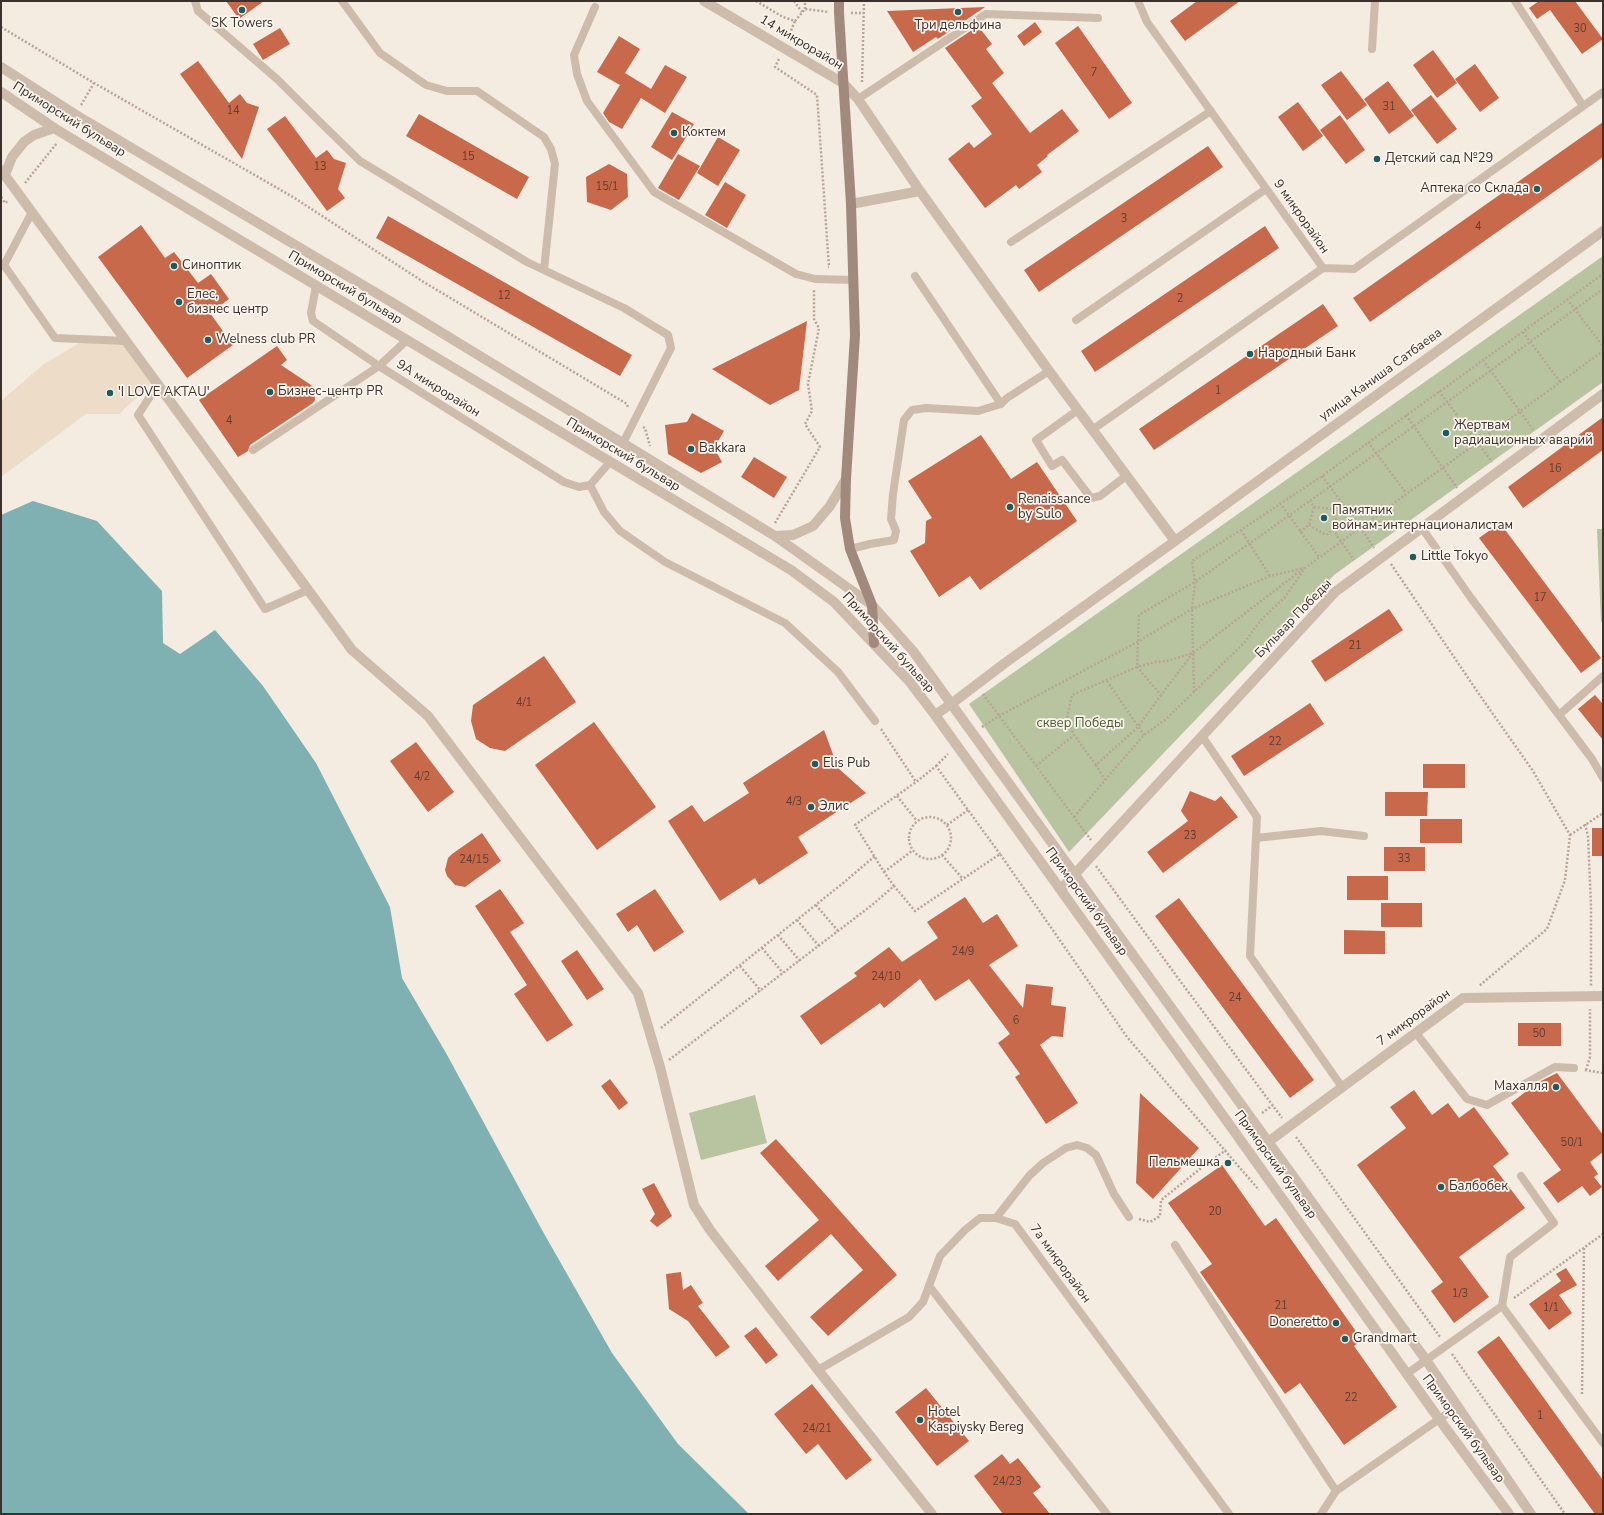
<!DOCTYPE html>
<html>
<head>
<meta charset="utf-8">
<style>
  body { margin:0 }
  #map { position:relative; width:1604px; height:1515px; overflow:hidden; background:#f4ebe1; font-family:"Nunito Sans",sans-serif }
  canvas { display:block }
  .frame { position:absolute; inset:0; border:2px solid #3b302b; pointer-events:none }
</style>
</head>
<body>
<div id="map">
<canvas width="1604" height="1515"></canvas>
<div class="frame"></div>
</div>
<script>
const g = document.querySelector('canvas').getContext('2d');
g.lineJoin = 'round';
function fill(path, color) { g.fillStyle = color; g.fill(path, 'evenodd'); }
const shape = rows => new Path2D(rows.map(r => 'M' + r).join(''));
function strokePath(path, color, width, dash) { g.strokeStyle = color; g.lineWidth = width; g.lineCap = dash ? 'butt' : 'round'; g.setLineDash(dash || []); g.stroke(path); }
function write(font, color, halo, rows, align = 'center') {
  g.font = font + ' "Nunito Sans",sans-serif'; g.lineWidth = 3.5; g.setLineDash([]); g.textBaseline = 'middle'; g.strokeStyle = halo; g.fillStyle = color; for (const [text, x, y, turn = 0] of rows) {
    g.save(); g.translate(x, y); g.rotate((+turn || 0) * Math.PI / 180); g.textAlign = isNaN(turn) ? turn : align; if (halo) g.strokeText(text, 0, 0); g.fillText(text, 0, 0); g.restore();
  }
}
const green = shape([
  [1603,256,1603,382,1334,575,1069,852,969,704],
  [1597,529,1603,529,1603,622,1601,622],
  [755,1095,767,1143,701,1160,689,1113]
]);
const plaza = shape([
  [86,339,127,341,154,378,148,387,119,414,86,414,1,477,1,401,44,364]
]);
const water = shape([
  [33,501,97,521,162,591,163,643,180,654,215,630,263,686,316,763,390,907,402,978,446,1053,542,1230,612,1353,678,1444,749,1514,1,1514,1,515]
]);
const building = shape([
  [226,1,264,1,239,19],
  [1197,1,1240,1,1185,41,1170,21],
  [1539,1,1575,1,1603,39,1582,54,1550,10,1537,19,1529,8],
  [985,7,938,39,936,37,913,52,887,11],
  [1035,22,1042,32,1024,46,1017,36],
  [978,26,992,44,986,49,1004,73,992,83,1030,133,1062,109,1079,131,1047,155,1048,156,1037,165,1042,172,1019,189,1016,185,985,208,948,159,969,142,974,148,992,134,971,106,982,98,945,48],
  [1078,26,1132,103,1109,119,1055,43],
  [280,28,290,44,263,60,253,44],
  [619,36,640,49,625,73,651,89,665,65,687,77,665,113,641,98,622,129,609,122,603,113,620,85,597,72],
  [1433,50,1457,83,1437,98,1413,65],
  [198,61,229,103,240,94,247,103,259,107,242,159,180,74],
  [1475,64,1499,98,1480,112,1455,79],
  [1341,71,1367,105,1347,120,1321,85],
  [1388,81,1414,116,1389,134,1364,99],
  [1431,95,1457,129,1437,144,1411,110],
  [1298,102,1323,136,1303,151,1278,117],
  [672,112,694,124,672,160,651,147],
  [419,114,529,177,517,199,406,136],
  [1340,115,1365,150,1346,164,1320,130],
  [285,116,316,158,327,150,334,159,346,163,338,189,345,198,327,211,267,129],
  [1603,122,1603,157,1370,322,1353,298],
  [718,137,740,150,718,186,697,173],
  [1208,146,1223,167,1039,292,1024,270],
  [678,154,700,166,679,200,658,188],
  [609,164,627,174,628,197,611,210,587,202,586,177],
  [725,182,746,195,727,228,705,215],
  [388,216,632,355,620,376,376,238],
  [141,225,165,258,174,252,198,283,211,274,229,299,210,313,233,345,187,378,98,257],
  [1265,226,1279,248,1095,372,1081,351],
  [1323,304,1338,326,1154,450,1139,429],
  [807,321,799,390,770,405,712,369],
  [277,346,287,360,281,365,311,385,314,389,315,400,313,403,250,445,248,451,238,457,199,400],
  [692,413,724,431,714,448,722,462,701,473,668,454,665,425,687,422],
  [1603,417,1603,450,1523,508,1508,487],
  [981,435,1011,479,1037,462,1077,521,980,590,970,576,939,597,910,551,925,543,926,521,932,518,908,481],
  [754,457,787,477,774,498,741,477],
  [1500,523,1601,658,1581,673,1479,538],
  [1389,609,1403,630,1325,682,1311,661],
  [544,656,576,702,505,751,490,748,476,739,471,721,473,705],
  [1595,695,1603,704,1603,740,1578,709],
  [1310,703,1324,724,1244,776,1231,756],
  [594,722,656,807,597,850,535,765],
  [824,730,838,768,866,793,798,837,808,853,759,885,755,878,720,901,668,821,692,805,704,822,749,793,743,783],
  [416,742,454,792,428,812,390,761],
  [1423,764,1465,764,1465,788,1423,788],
  [1190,791,1215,801,1221,796,1238,817,1163,873,1147,852,1188,821,1181,811],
  [1385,792,1428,792,1427,816,1385,816],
  [1420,819,1462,819,1462,843,1420,843],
  [1592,828,1603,828,1603,856,1592,856],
  [482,833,501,861,465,887,455,885,447,876,445,870,448,858,452,854],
  [1384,847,1425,847,1425,871,1384,871],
  [1347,876,1388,876,1388,900,1347,900],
  [500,889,524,923,510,932,573,1025,547,1042,514,994,527,985,475,906],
  [655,889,684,932,654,952,637,925,628,932,616,914],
  [965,897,983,923,997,914,1018,946,989,965,1023,1008,1026,984,1053,987,1051,1005,1066,1007,1063,1037,1052,1036,1040,1045,1078,1103,1046,1124,1015,1077,1020,1074,998,1043,1010,1034,969,979,935,1001,920,979,884,1008,880,1003,821,1045,800,1016,857,976,854,973,889,947,902,962,938,938,927,922],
  [1179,898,1314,1080,1290,1098,1155,916],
  [1381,903,1422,903,1422,927,1381,927],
  [1344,930,1385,931,1385,954,1344,954],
  [577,950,604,989,587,1000,561,961],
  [1518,1023,1561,1023,1561,1046,1518,1046],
  [1557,1073,1603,1135,1603,1152,1590,1162,1598,1174,1594,1177,1602,1187,1590,1196,1582,1186,1558,1203,1543,1183,1561,1170,1511,1103,1537,1083],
  [610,1079,628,1103,619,1110,601,1086],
  [1414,1090,1432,1115,1448,1103,1459,1118,1474,1107,1509,1154,1493,1166,1525,1208,1459,1257,1489,1297,1454,1323,1431,1291,1443,1282,1357,1165,1406,1128,1390,1107],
  [1140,1093,1199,1148,1153,1199,1136,1183],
  [776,1139,897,1275,828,1336,810,1317,863,1270,831,1234,778,1281,765,1266,819,1220,760,1153],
  [1222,1165,1265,1226,1276,1218,1362,1340,1354,1346,1397,1407,1344,1445,1300,1383,1285,1394,1200,1272,1212,1264,1168,1203],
  [654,1183,672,1216,657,1227,650,1221,655,1214,642,1189],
  [1566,1268,1577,1285,1559,1295,1572,1313,1549,1330,1529,1304,1561,1281,1556,1274],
  [681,1272,683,1290,691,1285,703,1303,698,1306,730,1347,716,1357,688,1321,669,1309,666,1274],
  [756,1327,778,1355,766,1364,744,1336],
  [1499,1336,1603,1480,1603,1514,1595,1514,1477,1352],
  [812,1384,872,1460,846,1480,818,1444,806,1454,774,1414],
  [926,1388,969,1441,937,1466,895,1412],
  [1002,1454,1010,1464,1018,1458,1041,1487,1033,1493,1050,1514,1003,1514,974,1476]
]);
const path = shape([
  [756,1,783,17,795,21,805,9,828,12],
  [794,1,802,12],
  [805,9,805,1],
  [851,13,864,13],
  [1,27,94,83,293,197,422,281,627,404,628,408],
  [788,38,795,21],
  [779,59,775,67,817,95,829,267,828,267],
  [862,82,864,1],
  [81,105,94,83],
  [25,183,57,143],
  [1,197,5,203,8,201],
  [1567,299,1603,346],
  [1523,332,1560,382],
  [1483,360,1534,431],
  [1439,391,1492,462],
  [1406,415,1457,488],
  [643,427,645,428,650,446],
  [1368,442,1406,493],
  [1322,476,1360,527,1374,548],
  [1280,503,1319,557],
  [1314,507,1332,509,1338,525,1333,530],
  [1332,509,1342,502],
  [775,523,820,447,805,424,812,411,808,384,819,328,814,319,814,290],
  [1309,525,1326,535,1333,530,1354,560],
  [1241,530,1270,576],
  [1300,532,1309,525,1314,507,1310,501],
  [1391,564,1481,697,1533,771,1570,835,1565,880,1547,929,1479,986],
  [1193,653,1161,695,1137,667,1155,662,1167,661,1193,653,1303,569],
  [1107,681,1144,735],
  [1194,692,1192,609,1195,582,1192,561,1241,530,1322,476,1603,274],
  [983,694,1091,840],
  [982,727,999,716,1139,641,1192,609,1270,576,1304,568],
  [881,729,916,782],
  [1096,765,1074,735,1067,718,1072,695,1137,667,1139,615,1195,582,1352,471,1603,289],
  [936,766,948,754],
  [1036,766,1074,735],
  [1105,780,1144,735,1166,719,1244,643,1261,620,1285,597,1305,568,1603,351],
  [897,796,917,821],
  '909 838a21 21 0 1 1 42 0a21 21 0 1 1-42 0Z',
  [1074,817,1105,780,1096,765,1138,727,1161,695],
  [1585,824,1588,836,1591,906,1591,986],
  [947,825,968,810],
  [1570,835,1603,813],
  [942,855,963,879],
  [1096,866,1178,978,1282,1118],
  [884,872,912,851],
  [894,886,884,872,855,825,916,782,936,766,1000,854],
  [816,905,838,931],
  [797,920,819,946],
  [778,935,800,961],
  [762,948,783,973],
  [740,966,761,991],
  [661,1028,842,884,875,856],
  [669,1060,872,905,894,886,915,911,1000,854,1127,1037,1259,1190],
  [1585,1070,1603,1073],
  [1586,1070,1590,1057,1590,1009],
  [1262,1113,1273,1105],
  [1296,1137,1440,1337],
  [1139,1219,1150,1222,1160,1216,1161,1200,1205,1165,1226,1150],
  [1514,1298,1603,1234],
  [1452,1354,1565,1514],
  [1582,1394,1584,1247]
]);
const service = shape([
  [195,1,198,11,277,79,318,120,360,161,527,262,624,308,668,335,671,348,623,443],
  [342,1,380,53,426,85,447,91,477,91,544,137,551,149,555,164,544,270],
  [1138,1,1147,22,1323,268,1354,269,1603,92],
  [1515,1,1583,106],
  [595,7,574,55,577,74,587,101,654,192,796,274,815,279,854,280],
  [1372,49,1375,1],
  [858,99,986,14,1098,18],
  [32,212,4,265,55,338,127,341],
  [1011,242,1211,111],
  [915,276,1001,404],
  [316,286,311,313,313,321,379,366,407,340],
  [1076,320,1266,189],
  [158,384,138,415,265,609,308,590],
  [1078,410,1036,440,1052,466,1062,460,1091,498,1100,496,1126,476],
  [1092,430,1323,268],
  [253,450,379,366,564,482,579,487,590,485,610,462],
  [590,485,604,512,620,531,665,562,785,623,838,672,875,721],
  [1422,528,1471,598,1592,759,1603,778],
  [850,549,870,544,894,540,896,531,891,519,893,494,904,420,912,410,926,408,978,411,1001,404,1007,398,1049,371],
  [1559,715,1603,676],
  [1202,736,1257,817,1250,956,1342,1087],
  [1256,838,1321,831,1364,836],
  [1416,1033,1467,1099,1487,1105,1555,1067,1574,1068],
  [996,1218,1029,1176,1043,1163,1066,1148,1077,1145,1087,1148,1096,1155,1114,1194,1129,1217],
  [1175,1245,1336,1491],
  [929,1286,1107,1514],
  [1502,1306,1510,1257,1554,1223,1521,1176],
  [818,1370,909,1317,923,1302,940,1256,965,1230,980,1218,996,1218,1015,1224,1229,1514],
  [1408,1373,1502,1306,1603,1443],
  [1321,1514,1336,1491,1458,1406]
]);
const minor = shape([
  [704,1,843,83,858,99,920,191,1049,371,1175,541],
  [1,170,352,650,428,716,638,993,660,1067,694,1205,710,1230,818,1370,932,1514],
  [5,175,12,157,24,142,34,135,54,128],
  [851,204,920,191],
  [1061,889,1335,592,1603,394],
  [1268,1142,1463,998,1603,996]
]);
const tertiary = shape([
  [1,67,76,115,393,303,775,536,872,605,913,651,1426,1360,1531,1514],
  [1,92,54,128,225,231,791,570,834,602,909,681,935,715,1234,1131,1439,1419,1509,1514],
  [775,536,793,535,813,526,830,506,846,479],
  [935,715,951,704,1005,663,1175,541,1603,231]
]);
const secondary = shape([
  [839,1,839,13,851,204,855,335,846,479,845,518,850,549,872,605,874,643]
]);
const markers = [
  [242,10,4,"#1f5a5e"],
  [958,12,4,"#1f5a5e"],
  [674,133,4,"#1f5a5e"],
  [1377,159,4,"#1f5a5e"],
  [1537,189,4,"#1f5a5e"],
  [174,266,4,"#1f5a5e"],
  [179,302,4,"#1f5a5e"],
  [208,340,4,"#1f5a5e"],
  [1250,354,4,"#1f5a5e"],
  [270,392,4,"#1f5a5e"],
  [110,393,4,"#1f5a5e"],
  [1446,433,4,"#1f5a5e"],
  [691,449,4,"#1f5a5e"],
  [1010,507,4,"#1f5a5e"],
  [1324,518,4,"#1f5a5e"],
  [1413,557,4,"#1f5a5e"],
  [815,764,4,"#1f5a5e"],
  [811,807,4,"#1f5a5e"],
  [1556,1087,4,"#1f5a5e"],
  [1228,1163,4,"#1f5a5e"],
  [1441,1187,4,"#1f5a5e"],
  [1336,1323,4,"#1f5a5e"],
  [1345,1339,4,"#1f5a5e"],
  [920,1420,4,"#1f5a5e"]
];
const numberNames = [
  ["30",1580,29],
  ["7",1094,73],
  ["31",1389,107],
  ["14",233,111],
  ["15",468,157],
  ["13",320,167],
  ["15/1",607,187],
  ["3",1124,219],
  ["4",1478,227],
  ["12",504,296],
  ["2",1180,299],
  ["1",1218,391],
  ["4",229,421],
  ["16",1555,469],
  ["17",1540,598],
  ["21",1355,646],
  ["4/1",524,703],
  ["22",1275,742],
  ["4/2",422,777],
  ["4/3",794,802],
  ["23",1190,836],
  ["33",1404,859],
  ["24/15",474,860],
  ["24/9",963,952],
  ["24/10",886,977],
  ["24",1235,998],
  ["6",1016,1021],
  ["50",1539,1034],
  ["50/1",1572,1143],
  ["20",1215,1212],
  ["1/3",1460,1294],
  ["21",1281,1306],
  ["1/1",1551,1308],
  ["22",1351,1398],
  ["1",1540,1416],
  ["24/21",817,1429],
  ["24/23",1007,1482]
];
const poiNames = [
  ["SK Towers",242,24,"center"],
  ["Три дельфина",958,26,"center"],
  ["Коктем",682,133],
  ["Детский сад №29",1385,159],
  ["Аптека со Склада",1529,189,"right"],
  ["Синоптик",182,266],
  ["Елес,",187,295],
  ["бизнес центр",187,310],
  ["Welness club PR",216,340],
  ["Народный Банк",1258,354],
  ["Бизнес-центр PR",278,392],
  ["'I LOVE AKTAU'",118,393],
  ["Жертвам",1454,426],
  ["радиационных аварий",1454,441],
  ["Bakkara",699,449],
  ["Renaissance",1018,500],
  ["by Sulo",1018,515],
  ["Памятник",1332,511],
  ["войнам-интернационалистам",1332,526],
  ["Little Tokyo",1421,557],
  ["Elis Pub",823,764],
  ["Элис",819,807],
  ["Махалля",1548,1087,"right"],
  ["Пельмешка",1220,1163,"right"],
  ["Балбобек",1449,1187],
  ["Doneretto",1328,1323,"right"],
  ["Grandmart",1353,1339],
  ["Hotel",928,1413],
  ["Kaspiysky Bereg",928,1428]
];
const streetNames = [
  ["14 микрорайон",801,43,31],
  ["Приморский бульвар",69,120,32],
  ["9 микрорайон",1301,217,55],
  ["Приморский бульвар",345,288,31],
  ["улица Каниша Сатбаева",1381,375,-36],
  ["9А микрорайон",438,389,32],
  ["Приморский бульвар",623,455,31],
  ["Бульвар Победы",1294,619,-46],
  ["Приморский бульвар",888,643,48],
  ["Приморский бульвар",1086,902,54],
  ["7 микрорайон",1414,1018,-36],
  ["Приморский бульвар",1275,1165,54],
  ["7а микрорайон",1060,1264,54],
  ["Приморский бульвар",1463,1429,54]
];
const parkNames = [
  ["сквер Победы",1080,724]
];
fill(green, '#b8c4a0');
fill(plaza, '#ecdcc8');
fill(water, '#7fb0b2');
fill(building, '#c8694b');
strokePath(path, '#b9a596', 2.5, [2, 2]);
strokePath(service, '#cdbbac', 8);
strokePath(minor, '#cdbbac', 10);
strokePath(tertiary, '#cdbbac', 10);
strokePath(secondary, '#a18a7d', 10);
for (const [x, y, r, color] of markers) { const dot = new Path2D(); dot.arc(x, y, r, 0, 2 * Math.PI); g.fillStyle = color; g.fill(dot); strokePath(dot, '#fbf5ee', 1.5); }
write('11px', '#5e3e33', null, numberNames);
write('13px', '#3b302b', '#fbf5ee', poiNames, 'left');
write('13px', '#3b302b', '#fbf5ee', streetNames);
write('13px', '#4a5a2e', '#fbf5ee', parkNames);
</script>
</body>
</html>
